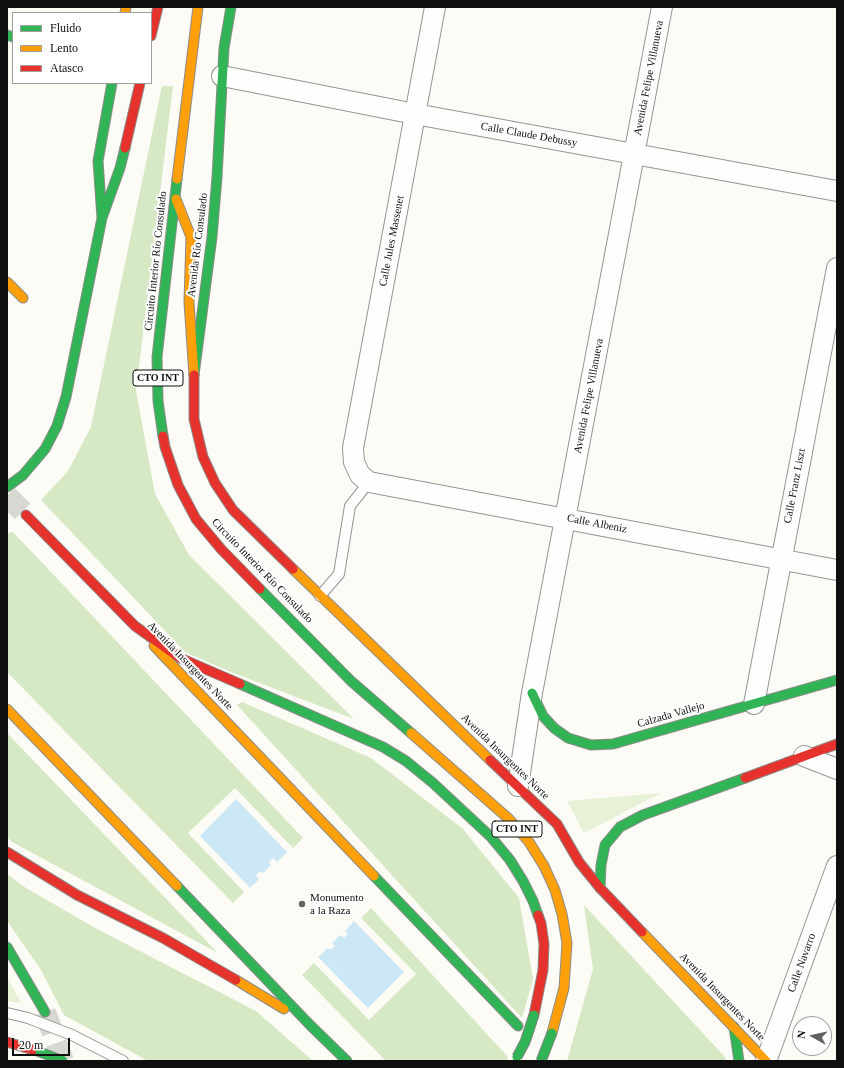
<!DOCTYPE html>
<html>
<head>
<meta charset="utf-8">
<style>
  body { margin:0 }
  #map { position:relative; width:844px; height:1068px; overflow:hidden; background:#fcfbf5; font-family:"Times New Roman",serif }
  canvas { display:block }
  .frame { position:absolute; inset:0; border:8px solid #0f0f0f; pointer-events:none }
  .legend { position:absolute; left:12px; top:12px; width:140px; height:72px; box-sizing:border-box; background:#fff; border:1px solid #9f9f9f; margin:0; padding:5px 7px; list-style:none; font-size:12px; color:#0f0f0f }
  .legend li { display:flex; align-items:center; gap:8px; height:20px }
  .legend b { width:20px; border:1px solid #9f9f9f }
  .north { position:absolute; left:792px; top:1016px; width:40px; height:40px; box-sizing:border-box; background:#fff; border:1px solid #9f9f9f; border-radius:50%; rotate:278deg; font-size:11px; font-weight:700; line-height:16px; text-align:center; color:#0f0f0f }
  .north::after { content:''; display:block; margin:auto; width:14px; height:18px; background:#626260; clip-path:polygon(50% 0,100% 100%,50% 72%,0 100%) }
  .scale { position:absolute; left:12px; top:1038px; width:58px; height:18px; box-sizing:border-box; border:2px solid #0f0f0f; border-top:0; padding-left:5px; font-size:12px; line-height:14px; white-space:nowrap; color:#0f0f0f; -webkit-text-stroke:3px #fff; paint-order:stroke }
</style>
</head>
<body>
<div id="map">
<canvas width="844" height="1068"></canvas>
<div class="frame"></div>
<ul class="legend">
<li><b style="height:5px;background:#30b455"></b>Fluido</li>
<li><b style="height:5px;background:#ff9f0a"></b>Lento</li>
<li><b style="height:5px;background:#e5322d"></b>Atasco</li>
</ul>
<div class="north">N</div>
<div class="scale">20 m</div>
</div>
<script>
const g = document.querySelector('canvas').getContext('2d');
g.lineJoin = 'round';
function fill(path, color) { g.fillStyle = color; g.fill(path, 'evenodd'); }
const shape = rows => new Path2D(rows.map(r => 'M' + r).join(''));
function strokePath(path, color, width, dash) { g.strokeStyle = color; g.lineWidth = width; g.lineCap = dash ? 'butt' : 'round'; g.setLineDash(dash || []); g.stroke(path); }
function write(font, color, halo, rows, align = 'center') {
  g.font = font + ' "Times New Roman",serif'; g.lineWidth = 4; g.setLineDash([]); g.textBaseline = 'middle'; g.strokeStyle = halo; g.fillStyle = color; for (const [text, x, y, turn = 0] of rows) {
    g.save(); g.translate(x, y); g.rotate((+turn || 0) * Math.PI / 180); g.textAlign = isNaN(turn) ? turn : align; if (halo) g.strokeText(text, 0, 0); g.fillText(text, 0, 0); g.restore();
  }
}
const green = shape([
  [661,793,584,833,567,801],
  [7,977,12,986,21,1003,7,1001]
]);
const forest = shape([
  [162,86,173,86,136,391,155,494,189,555,354,719,231,672,185,652,41,500,68,471,91,427],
  [13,532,303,838,293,848,235,788,188,833,244,892,233,903,7,672,7,533],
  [242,702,371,758,463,829,519,898,533,979,522,1018,237,705],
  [7,733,218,953,12,842,7,837],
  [7,874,26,888,97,929,256,1011,313,1061,148,1061,64,1015,41,970,7,921],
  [584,905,724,1056,727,1061,567,1061,593,969],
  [371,908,508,1057,506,1061,386,1061,302,975,314,963,369,1020,416,974,361,918]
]);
const water = shape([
  [236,799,287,852,277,862,273,858,269,863,271,865,263,873,260,871,256,875,259,879,250,888,200,836],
  [354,921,404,972,368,1008,318,957,328,948,330,950,335,946,332,943,340,935,344,938,348,934,345,931]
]);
const highwayTunnel = shape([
  [7,496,26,515],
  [45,1012,63,1061]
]);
const lane = shape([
  [320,596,339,574,350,506,369,482],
  [7,1013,28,1018],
  [72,1035,123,1061]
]);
const street = shape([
  [435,7,353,448,354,462,360,475,369,482,837,570],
  [222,76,415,114,837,191],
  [754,704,837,268],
  [804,756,837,769],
  [518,786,532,693,662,7],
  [766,1061,837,866]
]);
const fast = shape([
  [7,35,13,37],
  [102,218,98,161,112,83],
  [194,375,212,237,217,177,224,48,231,7],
  [163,436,158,401,157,357,177,179],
  [7,487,23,475,45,449,57,426,66,397,102,218,120,168,125,148],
  [260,589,351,681,411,733],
  [240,684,383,747,406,761,433,783,491,837,510,860,523,881,533,901,538,915],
  [532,693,543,716,554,728,568,738,591,745,613,744,837,680],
  [374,876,518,1026],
  [177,886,310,1025,347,1061],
  [600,888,601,865,605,845,620,827,643,815,745,778],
  [7,947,45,1012],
  [734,1027,739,1061]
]);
const slow = shape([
  [125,13,126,7],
  [177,179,198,7],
  [176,199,191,237,189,302,194,375],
  [7,282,23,298],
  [293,569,490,760],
  [154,646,374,876],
  [7,709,177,886],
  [411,733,509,819,529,842,544,866,555,890,562,914,567,943,564,988,552,1033],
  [642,932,766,1061],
  [236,980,284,1009]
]);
const jam = shape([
  [151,36,158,7],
  [125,148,140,83],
  [194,375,194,419,203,457,215,483,233,510,293,569],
  [163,436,165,447,178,485,196,519,221,549,260,589],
  [26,515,135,626,180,658,240,684],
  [490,760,557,824,579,862,600,888,642,932],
  [745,778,837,744],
  [7,852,77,895,163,938,236,980],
  [534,1015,543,970,544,944,541,923,538,915],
  [7,1042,40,1052]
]);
const laneBridge = shape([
  [28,1018,72,1035]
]);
const fastBridge = shape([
  [40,1052,63,1061],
  [517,1057,525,1042,534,1015],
  [541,1061,552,1033]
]);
const markers = [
  [302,904,4,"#626260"]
];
const shields = [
  [158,378,50],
  [517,829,50]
];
const shieldNames = [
  ["CTO INT",158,378],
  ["CTO INT",517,829]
];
const streetNames = [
  ["Avenida Felipe Villanueva",649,78,-79],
  ["Calle Claude Debussy",529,135,10],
  ["Calle Jules Massenet",392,241,-79],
  ["Avenida Río Consulado",198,245,-83],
  ["Circuito Interior Río Consulado",156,261,-84],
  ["Avenida Felipe Villanueva",589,396,-79],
  ["Calle Franz Liszt",795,486,-79],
  ["Calle Albeniz",597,524,11],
  ["Circuito Interior Río Consulado",262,571,46],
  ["Avenida Insurgentes Norte",190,666,46],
  ["Calzada Vallejo",671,715,-16],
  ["Avenida Insurgentes Norte",505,757,44],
  ["Calle Navarro",802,963,-70],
  ["Avenida Insurgentes Norte",722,997,46]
];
const poiNames = [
  ["Monumento",310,898],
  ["a la Raza",310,911]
];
fill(green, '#e6f1d6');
fill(forest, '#d7e8c4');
fill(water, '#cce7f5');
strokePath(highwayTunnel, '#d8d8d2', 22, [22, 11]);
strokePath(lane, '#969593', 12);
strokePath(street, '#969593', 22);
strokePath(fast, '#8c8c89', 11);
strokePath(slow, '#8c8c89', 11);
strokePath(jam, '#8c8c89', 11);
strokePath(lane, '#fffefe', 10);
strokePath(street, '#fffefe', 20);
strokePath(fast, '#30b455', 9);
strokePath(slow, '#ff9f0a', 9);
strokePath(jam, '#e5322d', 9);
strokePath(laneBridge, '#969593', 12, []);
strokePath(fastBridge, '#838380', 11, []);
strokePath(laneBridge, '#fffefe', 10);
strokePath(fastBridge, '#30b455', 9);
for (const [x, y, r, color] of markers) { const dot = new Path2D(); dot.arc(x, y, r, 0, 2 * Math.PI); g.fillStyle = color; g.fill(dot); strokePath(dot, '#fff', 1.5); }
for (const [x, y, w] of shields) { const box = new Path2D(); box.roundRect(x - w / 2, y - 8, w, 16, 3); g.fillStyle = '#fff'; g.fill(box); strokePath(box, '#0f0f0f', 1); }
write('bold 10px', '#0f0f0f', null, shieldNames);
write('11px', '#0f0f0f', '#fff', streetNames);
write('11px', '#0f0f0f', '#fff', poiNames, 'left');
</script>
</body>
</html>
